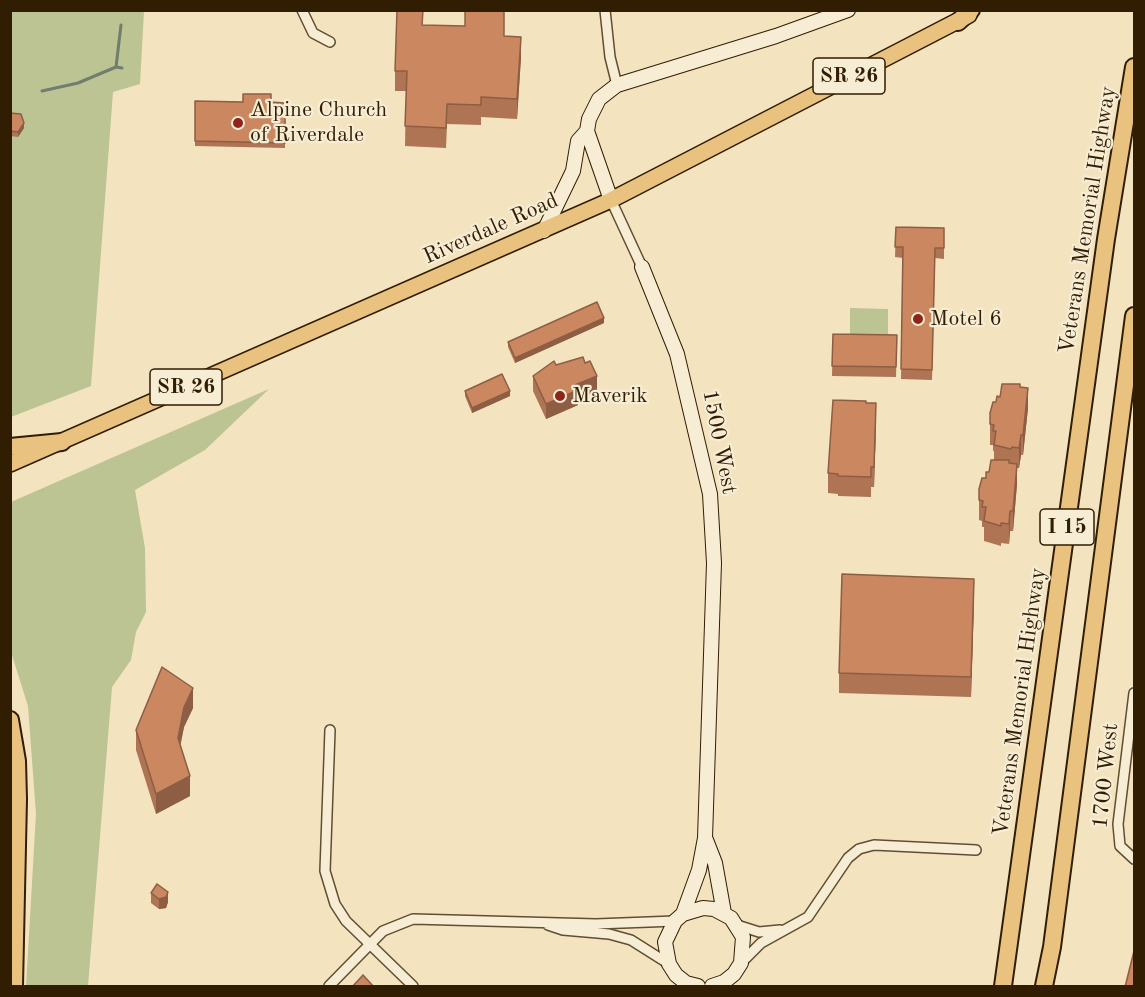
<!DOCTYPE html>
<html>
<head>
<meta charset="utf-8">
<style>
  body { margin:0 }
  #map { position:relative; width:1145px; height:997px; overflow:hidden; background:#f3e3bf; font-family:"Old Standard TT",serif }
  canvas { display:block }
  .frame { position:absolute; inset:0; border:12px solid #301d02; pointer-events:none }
</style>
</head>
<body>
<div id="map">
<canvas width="1145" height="997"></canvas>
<div class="frame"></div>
</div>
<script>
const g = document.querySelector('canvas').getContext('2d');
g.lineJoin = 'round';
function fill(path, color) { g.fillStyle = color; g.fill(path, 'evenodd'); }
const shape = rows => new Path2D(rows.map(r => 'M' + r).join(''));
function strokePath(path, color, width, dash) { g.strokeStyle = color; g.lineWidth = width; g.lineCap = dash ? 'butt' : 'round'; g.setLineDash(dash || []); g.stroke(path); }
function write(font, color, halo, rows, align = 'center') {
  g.font = font + ' "Old Standard TT",serif'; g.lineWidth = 4.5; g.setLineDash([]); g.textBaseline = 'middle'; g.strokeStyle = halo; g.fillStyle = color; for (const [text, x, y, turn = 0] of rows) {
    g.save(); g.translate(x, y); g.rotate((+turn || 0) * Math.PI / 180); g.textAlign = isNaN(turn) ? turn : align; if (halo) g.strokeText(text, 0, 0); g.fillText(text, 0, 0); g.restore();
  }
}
const green = shape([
  [11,11,144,11,140,84,113,92,91,386,11,417],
  [850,308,888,309,888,336,850,335],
  [269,389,205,450,135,490,145,548,146,612,136,632,131,660,112,687,88,986,26,986,36,814,28,706,11,652,11,502]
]);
const stream = shape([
  [116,67,121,25],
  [42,91,78,83,116,67,122,68]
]);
const street = shape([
  [302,10,313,33,330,42],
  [605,10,610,57,617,85],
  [611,200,642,267],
  [1134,693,1118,824,1120,846,1134,859],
  [330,730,325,871,335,904,346,921,413,986],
  [548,925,563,930,609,934,631,940,669,964],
  [737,925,759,932,780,930],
  [741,963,761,943,808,917,848,858,859,849,874,845,976,850],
  [329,986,383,931,413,919,596,924,675,921]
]);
const secondary = shape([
  [611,200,587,131,589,119,599,99,617,85,776,36,848,10],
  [544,231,573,171,578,141,587,131],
  [642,267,677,354,710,494,714,563,705,838,699,870,683,914],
  [706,840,715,863,724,913],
  [698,986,686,983,676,975,669,964,665,942,675,921,683,914,703,908,714,909,731,918,743,937,741,963,734,974,724,982,712,986]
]);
const primary = shape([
  [10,464,611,200,969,15]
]);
const highway = shape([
  [958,22,971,10],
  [10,447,62,442],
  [10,720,17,761,18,799,14,986],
  [1003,986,1106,239,1134,67],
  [1044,986,1052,947,1134,316]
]);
const wall = shape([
  [423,25,504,36,521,57,517,119,481,117,481,125,447,124,446,148,405,146,406,91,395,91,395,71],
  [195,101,285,103,285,148,195,146],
  [10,113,24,128,18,137,10,136],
  [896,227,944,228,944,259,935,258,932,380,901,379,903,258,895,257],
  [604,323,515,363,508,347,508,342],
  [833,334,897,335,896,377,832,376],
  [585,363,597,391,578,399,578,405,546,419,533,391,533,376,556,365],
  [1020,387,1028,408,1023,455,1021,455,1019,468,1017,468,1017,484,1013,531,1010,531,1009,544,1001,543,1001,546,984,541,984,527,982,527,982,521,979,520,979,489,989,472,994,460,994,451,993,451,993,445,990,445,990,413,1000,397],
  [465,391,510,396,472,413,465,396],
  [866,403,876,424,874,487,871,487,871,497,838,496,838,494,828,493,828,473],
  [974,599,971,697,839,693,839,673],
  [193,708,184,727,180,745,190,796,156,814,136,750,136,730],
  [151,893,168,902,166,908,159,909,151,903]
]);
const shadedWall = shape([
  [521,37,521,57,517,119,517,99],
  [24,123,24,128,18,137,18,132],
  [604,318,604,323,515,363,515,358],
  [597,376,597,391,578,399,578,405,546,419,546,404,575,385],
  [1028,388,1028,408,1023,455,1023,435],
  [510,391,510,396,472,413,472,408],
  [876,403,876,424,874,487,874,467],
  [1021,435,1021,455,1019,468,1019,448],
  [1017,464,1017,484,1013,531,1013,511],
  [1010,511,1010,531,1009,544,1009,524],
  [974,579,974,599,971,697,971,677],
  [193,688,193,708,184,727,178,758,178,738,184,707],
  [190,776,190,796,156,814,156,794],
  [168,892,168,902,166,908,159,909,159,899]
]);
const building = shape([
  [397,10,423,10,422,25,465,26,465,10,504,10,504,36,521,37,517,99,481,97,481,105,447,104,446,128,405,126,407,71,395,71,397,10],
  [243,94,271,94,271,102,285,103,285,143,195,141,195,101,243,102,243,94],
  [10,113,21,114,24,123,18,132,10,131,10,113],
  [896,227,944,228,944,248,935,248,932,370,901,369,903,247,895,247,896,227],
  [597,302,604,318,515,358,508,342,597,302],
  [833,334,897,335,896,367,832,366,833,334],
  [583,357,585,363,590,361,597,376,575,385,578,390,546,404,533,376,554,361,556,365,583,357],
  [502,374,510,391,472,408,465,391,502,374],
  [1002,384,1020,384,1020,387,1028,388,1023,435,1021,435,1019,448,1012,447,1011,449,994,445,996,431,993,431,994,425,990,424,990,413,993,402,996,402,997,396,1000,397,1002,384],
  [833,400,866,401,866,403,876,403,874,467,871,467,871,477,838,476,838,474,828,473,833,400],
  [991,460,1009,460,1009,463,1017,464,1013,511,1010,511,1009,524,1001,523,1001,526,984,521,986,507,982,507,983,501,979,500,979,489,982,478,986,478,986,472,989,472,991,460],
  [842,574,974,579,971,677,839,673,842,574],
  [162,667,193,688,184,707,178,738,190,776,156,794,136,730,162,667],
  [157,884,168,892,166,897,159,899,151,893,157,884],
  [1134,951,1134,987,1125,987,1134,951],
  [363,975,374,987,352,987,363,975]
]);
const markers = [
  [238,123,6,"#8f2418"],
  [918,319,6,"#8f2418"],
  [560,396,6,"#8f2418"]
];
const shields = [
  [849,76,72],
  [186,387,72],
  [1067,527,54]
];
const shieldNames = [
  ["SR 26",849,76],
  ["SR 26",186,387],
  ["I 15",1067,527]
];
const poiNames = [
  ["Alpine Church",250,110],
  ["of Riverdale",250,135],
  ["Motel 6",930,319],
  ["Maverik",572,396]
];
const streetNames = [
  ["Veterans Memorial Highway",1088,220,-81],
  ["Riverdale Road",491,229,-24],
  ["1500 West",719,442,79],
  ["Veterans Memorial Highway",1020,702,-82],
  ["1700 West",1106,776,-84]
];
fill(green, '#bbc492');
strokePath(stream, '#717d6f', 3);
strokePath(street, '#614e31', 12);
strokePath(secondary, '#301d02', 16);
strokePath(primary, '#301d02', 18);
strokePath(highway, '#301d02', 20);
strokePath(street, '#f7edd5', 9);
strokePath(secondary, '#f7edd5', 14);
strokePath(primary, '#eac280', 15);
strokePath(highway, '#eac280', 16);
fill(wall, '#ae7453');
fill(shadedWall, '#8d5e43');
fill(building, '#ca8760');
strokePath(building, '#8d5e43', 1.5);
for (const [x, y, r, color] of markers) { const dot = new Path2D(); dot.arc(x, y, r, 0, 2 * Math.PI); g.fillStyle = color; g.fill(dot); strokePath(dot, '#f7edd5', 2); }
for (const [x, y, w] of shields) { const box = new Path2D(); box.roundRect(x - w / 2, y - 18, w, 36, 4.5); g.fillStyle = '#f7edd5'; g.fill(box); strokePath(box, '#301d02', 1.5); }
write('bold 21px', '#301d02', null, shieldNames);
write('22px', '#301d02', '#f7edd5', poiNames, 'left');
write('22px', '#301d02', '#f7edd5', streetNames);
</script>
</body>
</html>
